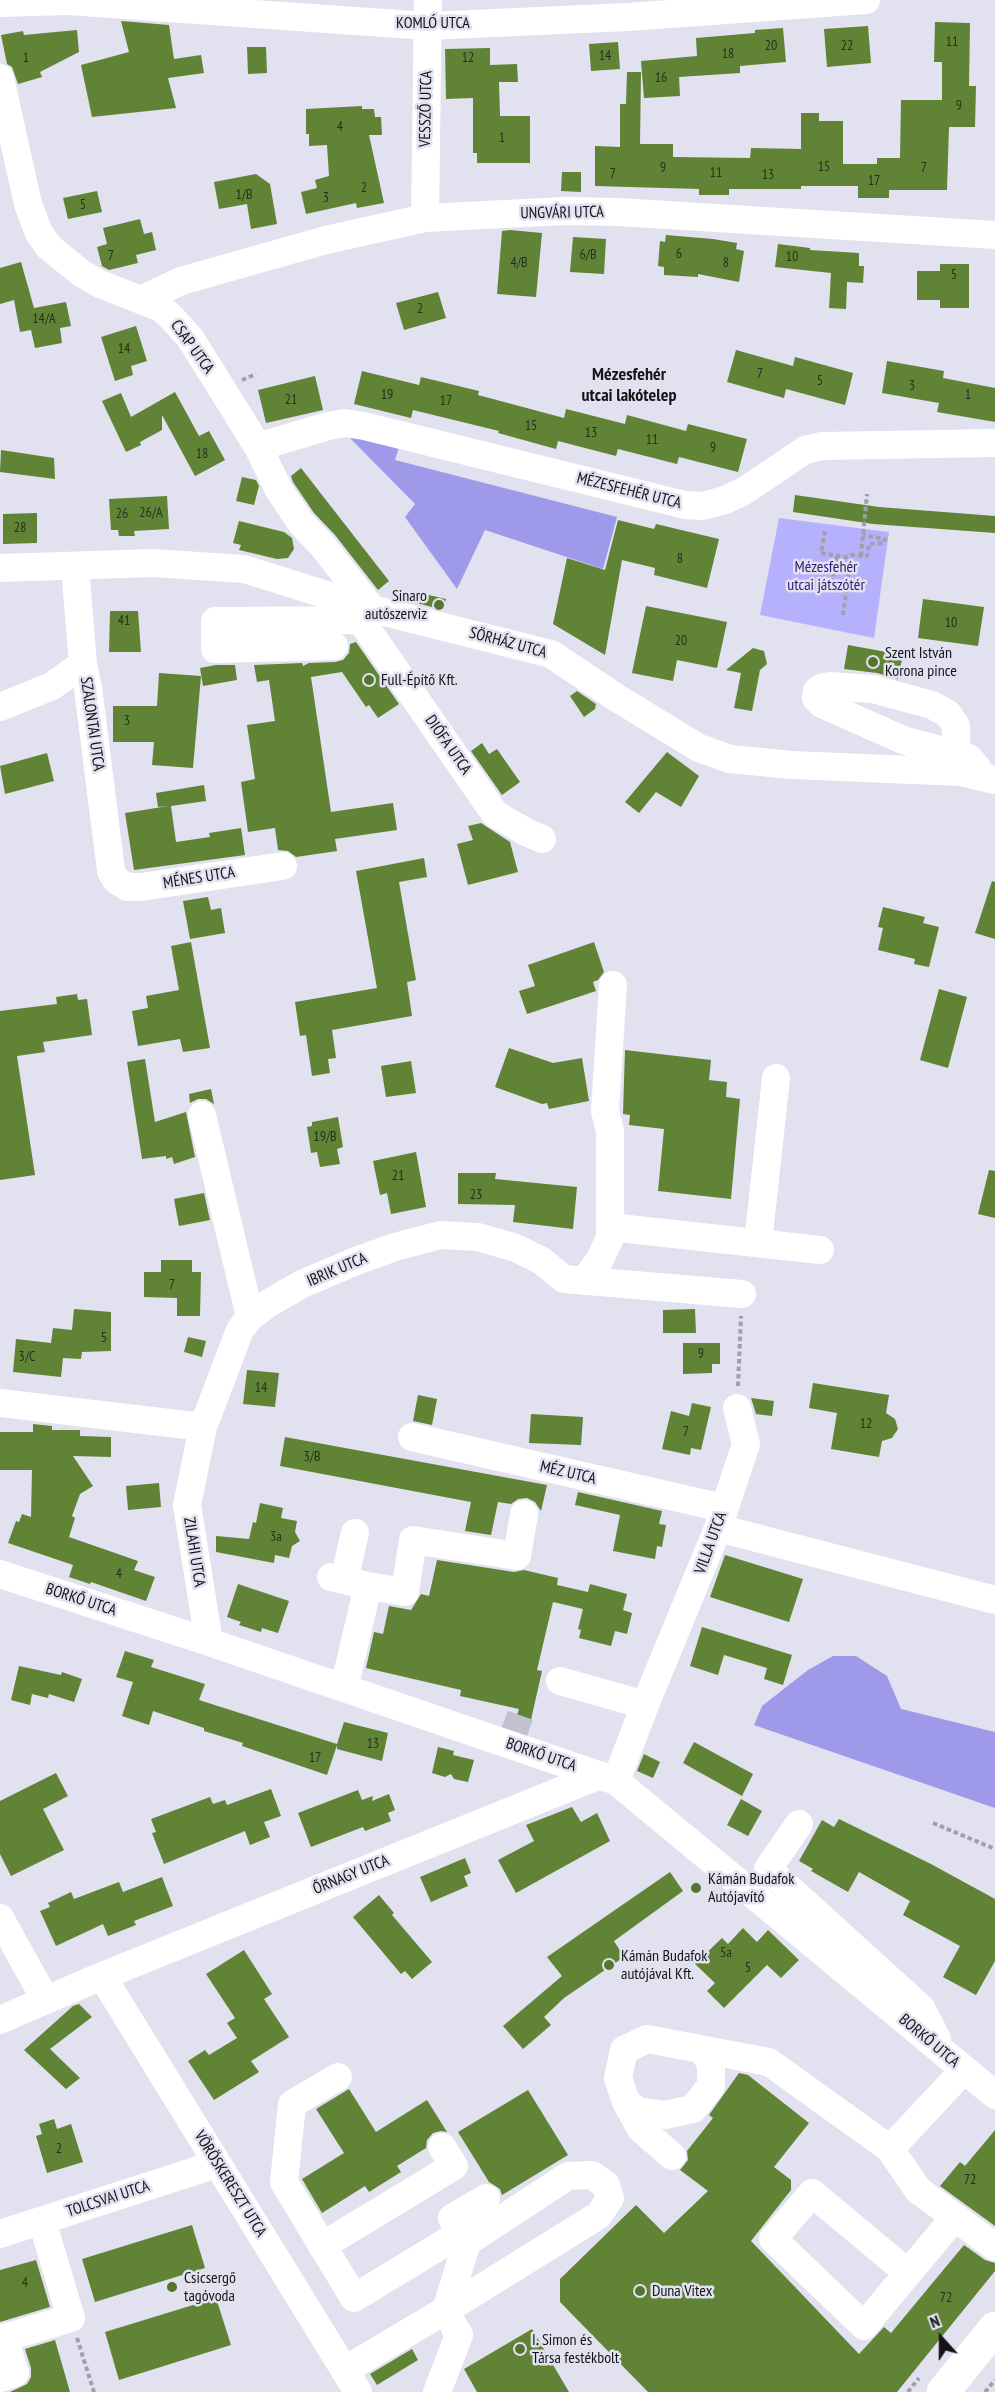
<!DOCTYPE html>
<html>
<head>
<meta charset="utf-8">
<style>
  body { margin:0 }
  #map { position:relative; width:995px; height:2392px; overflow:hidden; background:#e1e1ef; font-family:"PT Sans Narrow",sans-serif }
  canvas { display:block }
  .north { position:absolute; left:911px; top:2308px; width:60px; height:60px; -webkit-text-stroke:4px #e1e1ef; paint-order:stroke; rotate:339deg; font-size:16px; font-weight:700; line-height:24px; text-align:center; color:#141418 }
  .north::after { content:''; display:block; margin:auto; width:21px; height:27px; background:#141418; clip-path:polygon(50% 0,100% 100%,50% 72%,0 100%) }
</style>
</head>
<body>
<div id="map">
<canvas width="995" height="2392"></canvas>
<div class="north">N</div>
</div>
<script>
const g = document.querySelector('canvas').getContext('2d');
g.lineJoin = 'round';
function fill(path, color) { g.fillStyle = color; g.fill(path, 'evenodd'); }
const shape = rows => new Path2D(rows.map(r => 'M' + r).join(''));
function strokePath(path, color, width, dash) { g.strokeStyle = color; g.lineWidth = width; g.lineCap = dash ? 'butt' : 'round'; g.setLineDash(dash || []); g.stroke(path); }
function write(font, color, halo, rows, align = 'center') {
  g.font = font + ' "PT Sans Narrow",sans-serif'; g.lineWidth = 5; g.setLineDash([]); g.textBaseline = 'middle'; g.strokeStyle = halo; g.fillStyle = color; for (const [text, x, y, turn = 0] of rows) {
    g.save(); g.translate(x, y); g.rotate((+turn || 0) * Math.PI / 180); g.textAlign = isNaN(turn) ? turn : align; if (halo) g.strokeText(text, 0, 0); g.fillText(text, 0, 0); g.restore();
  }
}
const green = shape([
  [779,518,889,532,874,638,760,615]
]);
const forest = shape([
  [349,437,400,444,395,460,617,517,603,569,485,530,457,589,405,517,415,504],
  [833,1656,856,1656,887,1676,901,1709,995,1732,995,1808,754,1725,762,1706,808,1670]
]);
const building = shape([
  [121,21,169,25,174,59,201,55,204,73,168,78,176,108,92,117,81,65,129,52],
  [935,22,970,23,969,86,976,86,975,127,949,127,947,190,889,190,889,198,858,198,858,186,801,186,801,189,729,189,729,195,699,195,699,189,595,186,595,146,620,147,620,104,626,104,627,72,641,72,640,144,673,144,673,157,750,158,751,148,801,149,801,113,819,113,819,121,843,121,843,164,877,164,877,158,900,158,901,100,942,100,942,62,934,62],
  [868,26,871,63,827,67,824,29],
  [783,28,786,62,740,66,740,73,679,77,680,96,644,98,641,61,697,56,696,38,755,33,755,30],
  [77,30,79,52,40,72,42,77,18,84,12,67,7,64,1,35,23,31,24,35],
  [618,42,620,69,591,71,589,44],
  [247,47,266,47,267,73,248,74],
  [490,48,490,65,517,64,518,82,499,82,500,116,530,116,530,163,477,163,477,153,473,153,473,98,446,99,445,49],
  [362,106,362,109,374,109,375,117,381,117,382,135,369,135,384,203,357,208,356,203,306,214,301,192,317,188,315,180,329,176,327,145,309,146,309,134,306,134,306,109],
  [562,172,581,172,581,192,561,191],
  [256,174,270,184,277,224,251,229,247,204,219,209,214,182],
  [97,191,102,212,68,219,63,198],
  [140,219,144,234,152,232,156,250,136,255,138,263,109,270,102,266,97,247,107,244,103,228],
  [510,230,542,233,536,297,497,294,502,231],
  [666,235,713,239,737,243,736,249,744,251,739,282,698,274,698,277,664,275,664,267,658,266,660,241,665,242],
  [573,237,606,239,604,274,570,272],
  [778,244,810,248,810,250,859,253,859,266,864,266,863,283,847,282,846,309,829,308,831,273,775,267],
  [21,262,34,308,66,302,71,326,60,328,62,343,35,348,31,330,20,332,14,300,0,304,0,268],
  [940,264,969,264,969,308,940,308,940,300,917,300,917,271,940,271],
  [438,292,446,318,404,330,396,303],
  [136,326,147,361,131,366,133,375,115,381,101,337],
  [736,350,793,366,795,357,853,373,845,405,786,389,784,398,727,382],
  [887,361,944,371,943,378,995,388,995,422,937,412,939,403,882,393],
  [362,371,419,385,421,377,479,391,478,395,564,418,566,409,625,424,627,415,686,431,688,424,747,439,738,472,679,457,677,464,618,449,616,456,558,441,556,449,498,433,499,431,413,410,411,418,354,404],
  [315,376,323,410,266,423,258,390],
  [175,392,199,436,209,431,225,460,195,476,162,415,162,430,140,442,141,445,126,452,102,401,121,393,131,417],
  [1,450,54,458,55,479,0,472],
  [301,468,389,581,378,590,335,535,314,513,293,482,291,476],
  [242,477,256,480,259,486,254,505,236,501],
  [795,495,879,507,995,516,995,533,873,524,793,512],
  [167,496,169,529,134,531,135,536,119,536,118,530,111,530,109,499],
  [37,513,37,543,3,544,3,514],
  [618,520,654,529,656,524,719,539,707,588,654,575,655,568,622,560,605,655,553,624,567,558,605,570],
  [239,521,284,532,292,538,294,549,288,558,277,559,239,550,241,545,233,543],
  [416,592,446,599,443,610,413,602],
  [923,599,984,607,978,646,918,638],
  [646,606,727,622,717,668,677,660,673,681,632,673],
  [110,611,138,611,141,652,109,652],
  [356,642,399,704,378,718,369,705,366,707,342,672,311,677,331,812,393,803,397,830,335,839,337,851,296,857,288,851,278,850,275,828,248,832,241,782,255,779,247,725,275,721,269,680,257,682,254,665,302,663,303,666,309,663,335,662,343,660,349,653,350,644],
  [848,645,903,655,898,679,877,673,844,669],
  [753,648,764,651,767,664,760,670,752,711,734,708,741,673,726,670],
  [216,665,235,665,237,680,203,686,200,668],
  [159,673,201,676,193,768,152,765,154,742,113,742,113,706,157,706],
  [577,691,596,704,595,709,584,717,570,696],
  [482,743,489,754,497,749,520,782,502,795,471,751],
  [667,752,699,776,681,807,656,792,639,813,625,802],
  [47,753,54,781,5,794,0,766],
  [204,785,206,801,171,806,176,842,210,837,209,833,241,828,245,855,134,870,125,813,168,806,158,807,156,793],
  [481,823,510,842,518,872,468,885,457,844,473,840,468,826],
  [424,858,427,877,399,882,416,980,407,982,412,1016,332,1030,336,1058,328,1059,330,1073,312,1076,306,1035,300,1036,295,1002,377,988,356,871],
  [992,881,995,882,995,939,975,933],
  [208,897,211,910,221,908,225,933,190,939,183,901],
  [883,907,925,917,923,923,939,927,929,967,914,964,915,959,878,950,883,928,878,927],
  [191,942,210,1048,183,1052,180,1039,138,1046,132,1011,148,1008,146,996,179,990,171,946],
  [594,942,604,972,598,980,593,982,596,991,527,1014,519,991,535,986,528,965],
  [939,989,967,997,948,1068,920,1060],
  [77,994,78,1000,87,999,92,1035,43,1042,45,1052,17,1056,35,1175,0,1180,0,1011,57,1004,56,997],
  [509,1048,553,1063,582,1058,589,1101,549,1109,547,1103,542,1104,495,1087],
  [625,1050,711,1060,709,1080,727,1082,726,1097,740,1099,731,1199,658,1191,664,1129,629,1125,630,1115,623,1114],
  [145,1059,155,1122,186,1112,195,1157,174,1164,172,1157,166,1159,166,1156,142,1159,127,1062],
  [411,1061,416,1093,386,1097,381,1066],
  [211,1089,214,1104,206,1099,198,1099,190,1103,189,1094],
  [338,1117,343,1147,337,1149,340,1164,320,1167,317,1152,311,1153,307,1127,312,1126,312,1122],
  [416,1152,426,1207,391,1214,387,1193,380,1195,373,1161],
  [989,1170,995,1171,995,1218,978,1214],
  [458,1173,496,1173,495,1179,577,1187,573,1229,513,1222,515,1205,458,1204],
  [204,1193,210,1220,179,1226,174,1199],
  [161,1260,192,1260,192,1272,201,1272,200,1316,177,1316,177,1298,144,1297,144,1272,161,1272],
  [74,1309,111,1312,111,1351,82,1352,81,1359,63,1358,61,1377,13,1372,16,1339,51,1343,53,1328,72,1330],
  [695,1309,696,1333,663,1333,663,1310],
  [188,1337,206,1341,202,1357,184,1352],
  [683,1343,720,1343,720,1364,712,1364,712,1373,683,1374],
  [247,1370,279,1373,275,1407,243,1404],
  [813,1383,889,1395,886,1413,895,1419,898,1429,892,1438,882,1441,879,1457,831,1449,837,1413,809,1408],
  [418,1395,437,1399,432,1425,413,1421],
  [751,1398,774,1401,772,1416,756,1414],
  [692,1403,711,1407,701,1450,691,1448,690,1455,662,1449,671,1411,689,1416],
  [531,1414,583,1417,581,1445,529,1443],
  [33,1424,52,1426,52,1430,80,1430,80,1436,111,1437,111,1457,73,1456,93,1486,80,1494,72,1516,75,1518,69,1537,138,1561,134,1570,155,1577,146,1601,91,1582,90,1584,69,1577,73,1565,8,1543,16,1521,19,1522,22,1514,31,1517,32,1470,0,1470,0,1432,33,1432],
  [285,1437,547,1485,541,1511,535,1502,527,1498,518,1499,511,1504,498,1502,491,1535,465,1531,471,1502,280,1466],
  [159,1483,161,1507,128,1510,126,1486],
  [578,1492,662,1511,659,1524,666,1525,662,1547,657,1546,655,1559,613,1551,620,1515,575,1505],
  [260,1503,283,1508,281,1518,297,1521,295,1532,300,1541,292,1546,289,1558,275,1555,274,1563,216,1552,216,1536,249,1539,253,1522,256,1523],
  [725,1555,803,1579,789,1622,710,1597],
  [437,1560,514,1572,524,1570,558,1578,557,1585,588,1592,590,1584,627,1594,623,1610,632,1613,627,1634,615,1631,611,1646,579,1638,581,1630,578,1629,583,1609,553,1602,537,1670,542,1671,528,1733,513,1728,519,1709,460,1696,461,1690,366,1668,374,1632,383,1634,389,1606,411,1610,421,1594,429,1596],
  [238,1584,289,1601,278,1633,262,1628,261,1632,239,1625,241,1622,227,1617],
  [702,1627,792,1655,783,1685,764,1679,767,1668,724,1655,718,1675,690,1666],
  [125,1651,154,1660,151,1667,205,1684,199,1700,337,1744,344,1722,388,1733,382,1761,337,1749,337,1745,327,1775,242,1746,243,1743,204,1731,204,1728,153,1711,149,1725,122,1716,133,1682,116,1677],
  [19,1666,61,1675,62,1672,82,1679,74,1702,49,1694,48,1698,32,1694,30,1705,11,1700],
  [694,1742,753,1774,742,1796,683,1763],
  [438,1747,454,1751,453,1755,474,1760,468,1782,454,1779,451,1774,445,1777,432,1773],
  [644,1754,660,1762,653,1778,637,1771],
  [56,1773,68,1796,43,1809,64,1850,11,1876,0,1854,0,1801],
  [271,1789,281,1816,264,1822,270,1837,250,1845,245,1831,164,1864,152,1833,156,1832,151,1819,210,1797,213,1804,225,1800,227,1805],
  [358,1790,362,1800,373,1796,372,1801,389,1794,395,1810,388,1813,391,1821,365,1831,363,1827,311,1847,298,1813],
  [741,1799,762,1811,748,1836,727,1825],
  [572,1807,581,1822,597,1813,610,1841,516,1893,498,1860,534,1841,526,1825],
  [839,1819,931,1864,995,1899,995,1961,976,1995,943,1977,960,1946,903,1915,910,1901,859,1872,848,1892,811,1871,813,1869,799,1861,822,1820,834,1827],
  [465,1858,471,1873,464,1876,468,1886,431,1902,420,1877],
  [670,1872,683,1891,614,1941,624,1957,564,1998,544,2017,551,2025,523,2049,503,2026,562,1976,547,1957],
  [162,1877,173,1906,134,1921,136,1925,108,1936,103,1924,56,1946,40,1911,50,1907,48,1903,71,1892,74,1899,119,1882,123,1892],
  [379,1895,394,1913,392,1915,432,1962,412,1979,405,1971,401,1974,353,1917],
  [743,1928,757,1942,768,1930,799,1960,781,1978,767,1965,724,2008,707,1991,715,1983,695,1964,722,1938,728,1944],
  [244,1950,272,1994,264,1999,289,2037,251,2061,259,2072,214,2100,188,2061,205,2050,209,2055,237,2038,227,2023,235,2018,206,1974],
  [79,2004,92,2017,50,2049,80,2078,66,2089,24,2050,73,2006],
  [739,2073,748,2075,809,2123,774,2167,791,2180,791,2190,751,2241,859,2354,884,2327,891,2333,964,2245,985,2260,995,2263,995,2271,897,2392,648,2392,560,2302,560,2279,636,2205,664,2233,708,2191,680,2170,688,2160,687,2151,713,2118,709,2115],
  [349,2089,376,2132,427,2100,447,2132,441,2131,433,2133,427,2140,426,2148,397,2166,401,2172,369,2192,365,2186,322,2213,302,2179,344,2153,316,2109],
  [528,2090,568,2155,502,2195,500,2189,489,2182,458,2132],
  [54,2119,57,2129,71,2124,83,2162,47,2173,36,2136,42,2134,39,2124],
  [995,2130,995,2226,940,2186,960,2162,965,2166],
  [192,2225,205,2268,95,2302,82,2259],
  [36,2260,50,2307,0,2322,0,2270],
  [216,2298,231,2345,119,2380,105,2332],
  [532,2329,569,2392,477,2392,464,2369],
  [55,2340,70,2392,10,2392,27,2384,31,2377,31,2368,25,2349],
  [412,2349,418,2360,377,2385,370,2374]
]);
const minorTunnel = shape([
  [503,1724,528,1733]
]);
const path = shape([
  [242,380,256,374],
  [825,531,821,553,851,558],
  [861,556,867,494],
  [831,591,837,556],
  [843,615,851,555,867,556,869,544,884,543,885,539,863,535],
  [738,1386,741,1316],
  [933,1823,995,1849],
  [77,2338,94,2392],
  [908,2392,919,2378],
  [985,2392,995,2380]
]);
const minor = shape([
  [0,3,68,1,427,26,628,17,866,0],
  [0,78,28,204,39,233,49,247,81,273,100,284,161,308,172,318,190,338,222,389,258,447,279,490,301,523,322,545,372,609],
  [425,218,428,0],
  [141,300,181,281,326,240,425,218,565,211,618,212,995,235],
  [258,447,328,426,345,423,364,426,685,505,703,506,725,500,744,491,805,450,822,446,995,443],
  [75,566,83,664,88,688,111,871,116,880,127,887,141,887,283,866],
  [0,568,153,563,244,569,372,609,551,654,617,698,699,748,730,759,792,765,961,772,995,780],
  [349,603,495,814,526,832,542,839],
  [334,646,215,649,215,621,361,620],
  [0,707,52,686,83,664],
  [956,743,956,726,948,714,932,705,873,689,830,686,823,687,817,691,816,698,822,704,903,740,969,758,978,769],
  [202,1115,250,1317],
  [610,1227,820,1250],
  [758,1243,776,1078],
  [584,1281,599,1261,610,1238,610,1131,605,1111,613,985],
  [0,1403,203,1427],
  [412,1437,723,1508],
  [718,1528,995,1600],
  [0,1574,209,1642,616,1781,995,2095],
  [331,1577,368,1586,344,1688],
  [344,1580,355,1533],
  [368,1586,405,1592,413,1540,517,1556,524,1514],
  [209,1642,187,1505,203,1427,240,1330,250,1317,269,1303,302,1284,356,1261,395,1247,440,1235,478,1237,516,1248,542,1261,564,1279,742,1294],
  [560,1681,645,1705],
  [616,1781,645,1705,718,1528,746,1444,737,1408],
  [799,1824,768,1869,921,2008,937,2039],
  [0,1918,45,1999],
  [102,1976,358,2392],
  [0,2020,90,1981,600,1775],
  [338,2077,292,2104,284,2182,354,2298,461,2233],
  [626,2102,638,2111,665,2115,693,2109,711,2086,711,2064,703,2050],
  [890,2149,964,2070],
  [672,2156,641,2129,626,2102,618,2078,624,2050,647,2039,769,2062,890,2149,918,2190,995,2247],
  [0,2234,217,2164],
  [467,2242,452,2218,486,2198],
  [322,2246,454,2166,442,2147],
  [908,2273,812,2193,773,2239,864,2326,908,2273,955,2217],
  [345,2370,446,2310,599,2215,610,2198,606,2185,592,2175,568,2176,467,2242,446,2310],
  [0,2378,15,2373,4,2338,71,2318,42,2221],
  [437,2392,459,2335,454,2326]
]);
const major = shape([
  [943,2392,995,2328]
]);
const markers = [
  [439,605,6,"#55752c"],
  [873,662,6,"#55752c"],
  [369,680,6,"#55752c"],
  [696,1888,6,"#55752c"],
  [609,1965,6,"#55752c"],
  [172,2287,6,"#55752c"],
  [640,2291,6,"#55752c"],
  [520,2349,6,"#55752c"]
];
const numberNames = [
  ["11",952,42],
  ["20",771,46],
  ["22",847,46],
  ["18",728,54],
  ["14",605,56],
  ["1",26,58],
  ["12",468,58],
  ["16",661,78],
  ["9",959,106],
  ["4",340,127],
  ["1",502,138],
  ["15",824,167],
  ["9",663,168],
  ["7",924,168],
  ["11",716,173],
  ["7",613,174],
  ["13",768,175],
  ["17",874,181],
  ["2",364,188],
  ["1/B",244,195],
  ["3",326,198],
  ["5",83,205],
  ["6",679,254],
  ["6/B",588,255],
  ["7",111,256],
  ["10",792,257],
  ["4/B",519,263],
  ["8",726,263],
  ["5",954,275],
  ["2",420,309],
  ["14/A",44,319],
  ["14",124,349],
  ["7",760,374],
  ["5",820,381],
  ["3",912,386],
  ["19",387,395],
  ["1",968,395],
  ["21",291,400],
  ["17",446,401],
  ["15",531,426],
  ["13",591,433],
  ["11",652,440],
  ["9",713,448],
  ["18",202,454],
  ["26/A",151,513],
  ["26",122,514],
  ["28",20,528],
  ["8",680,559],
  ["41",124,621],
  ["10",951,623],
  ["20",681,641],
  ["3",127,721],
  ["19/B",325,1137],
  ["21",398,1176],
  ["23",476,1195],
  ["7",172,1285],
  ["5",104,1338],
  ["9",701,1354],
  ["3/C",27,1357],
  ["14",261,1388],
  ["12",866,1424],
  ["7",686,1432],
  ["3/B",312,1457],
  ["3a",276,1537],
  ["4",119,1574],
  ["13",373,1744],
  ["17",315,1758],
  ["5a",726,1953],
  ["5",748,1968],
  ["2",59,2149],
  ["72",970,2180],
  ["4",25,2283],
  ["72",946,2298]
];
const streetNames = [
  ["KOMLÓ UTCA",433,23],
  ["VESSZŐ UTCA",426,109,-89],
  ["UNGVÁRI UTCA",562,213,-1],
  ["CSAP UTCA",192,347,54],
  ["MÉZESFEHÉR UTCA",629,491,14],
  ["SÖRHÁZ UTCA",508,643,15],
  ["SZALONTAI UTCA",92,724,82],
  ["DIÓFA UTCA",448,745,55],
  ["MÉNES UTCA",199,878,-9],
  ["IBRIK UTCA",337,1270,-23],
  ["MÉZ UTCA",568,1473,13],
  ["VILLA UTCA",711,1543,-70],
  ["ZILAHI UTCA",194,1552,81],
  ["BORKŐ UTCA",81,1600,18],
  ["BORKŐ UTCA",541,1755,19],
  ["ŐRNAGY UTCA",351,1875,-22],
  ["BORKŐ UTCA",929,2041,40],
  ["VÖRÖSKERESZT UTCA",230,2184,58],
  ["TOLCSVAI UTCA",108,2199,-18]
];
const parkNames = [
  ["Mézesfehér",826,567],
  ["utcai játszótér",826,585]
];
const poiNames = [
  ["Sinaro",427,596,"right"],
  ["autószerviz",427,614,"right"],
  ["Szent István",885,653],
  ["Korona pince",885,671],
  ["Full-Építő Kft.",381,680],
  ["Kámán Budafok",708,1879],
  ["Autójavító",708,1897],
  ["Kámán Budafok",621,1956],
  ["autójával Kft.",621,1974],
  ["Csicsergő",184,2278],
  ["tagóvoda",184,2296],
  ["Duna Vitex",652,2291],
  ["I. Simon és",532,2340],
  ["Társa festékbolt",532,2358]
];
const neighbourhoodNames = [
  ["Mézesfehér",629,375],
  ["utcai lakótelep",629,396]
];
fill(green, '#b5b1fd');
fill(forest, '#9e99e8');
fill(building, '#608335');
strokePath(minorTunnel, '#c2c2cf', 28, [28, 14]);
strokePath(path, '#a0a0aa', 4, [4.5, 3]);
strokePath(minor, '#fff', 28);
strokePath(major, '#fff', 33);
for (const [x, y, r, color] of markers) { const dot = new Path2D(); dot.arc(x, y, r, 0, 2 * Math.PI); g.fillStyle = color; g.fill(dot); strokePath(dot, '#e1e1ef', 2); }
write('14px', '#27301f', null, numberNames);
write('16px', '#141418', '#e1e1ef', streetNames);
write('16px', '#311b75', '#e1e1ef', parkNames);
write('16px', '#141418', '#e1e1ef', poiNames, 'left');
write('bold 18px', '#141418', '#e1e1ef', neighbourhoodNames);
</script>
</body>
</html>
